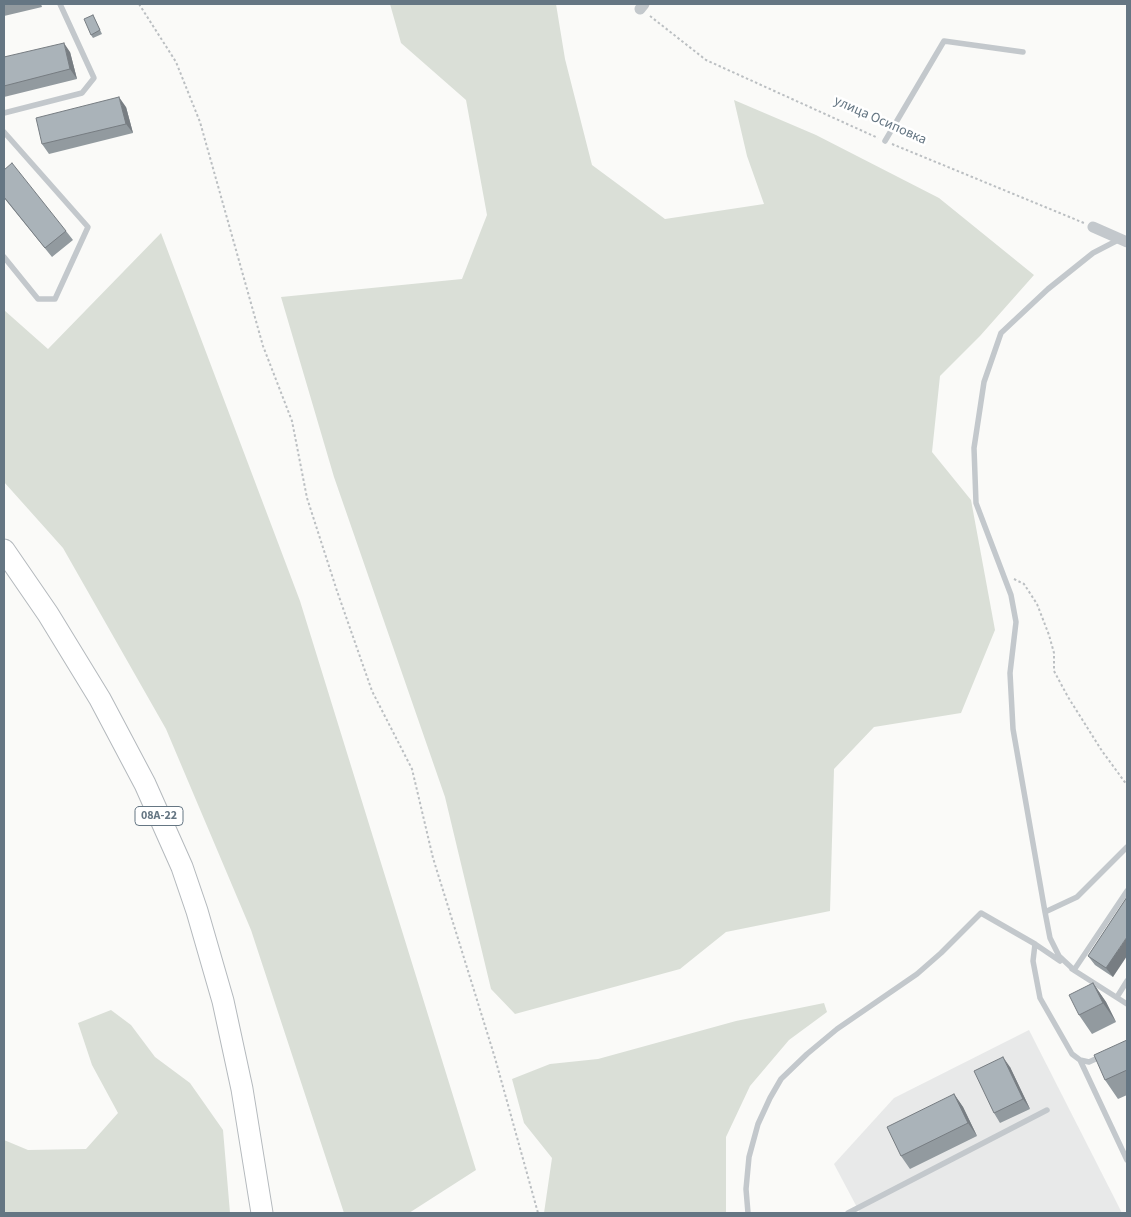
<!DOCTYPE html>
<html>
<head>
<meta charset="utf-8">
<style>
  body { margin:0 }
  #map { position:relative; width:1131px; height:1217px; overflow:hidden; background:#fafaf8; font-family:"Source Sans 3",sans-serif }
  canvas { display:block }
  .frame { position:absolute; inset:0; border:5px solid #657683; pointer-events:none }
</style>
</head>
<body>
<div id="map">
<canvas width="1131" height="1217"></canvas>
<div class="frame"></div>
</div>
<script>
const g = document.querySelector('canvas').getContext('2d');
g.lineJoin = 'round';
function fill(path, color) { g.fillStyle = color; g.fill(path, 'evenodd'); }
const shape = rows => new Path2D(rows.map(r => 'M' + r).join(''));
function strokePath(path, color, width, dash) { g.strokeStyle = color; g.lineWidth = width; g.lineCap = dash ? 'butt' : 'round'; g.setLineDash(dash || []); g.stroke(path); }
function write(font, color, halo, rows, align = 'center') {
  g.font = font + ' "Source Sans 3",sans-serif'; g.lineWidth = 5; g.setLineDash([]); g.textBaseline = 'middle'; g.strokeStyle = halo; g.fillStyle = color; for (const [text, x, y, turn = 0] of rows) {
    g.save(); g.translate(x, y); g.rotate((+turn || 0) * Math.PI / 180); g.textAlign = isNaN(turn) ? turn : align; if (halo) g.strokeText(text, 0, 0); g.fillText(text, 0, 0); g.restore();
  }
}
const built = shape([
  [1029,1030,1122,1213,860,1213,834,1164,894,1098]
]);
const green = shape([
  [390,4,556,4,565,59,592,165,665,219,764,204,747,156,734,100,816,135,939,198,1034,275,980,336,940,376,932,452,971,500,995,630,961,713,874,727,834,769,830,911,726,932,680,969,515,1014,491,989,445,797,334,477,281,297,462,279,487,215,466,100,401,43],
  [161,233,300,601,476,1170,409,1213,344,1213,251,930,166,729,63,548,4,482,4,310,48,349],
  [824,1003,827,1012,789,1040,750,1086,726,1137,726,1213,544,1213,552,1158,524,1123,512,1079,550,1064,598,1059,736,1021],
  [111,1010,131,1025,155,1057,190,1083,223,1130,230,1213,4,1213,4,1140,28,1150,86,1149,118,1113,92,1065,78,1023]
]);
const path = shape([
  [139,4,176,62,200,122,263,346,292,421,307,498,337,591,372,691,412,769,433,858,495,1058,538,1213],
  [650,16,706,60,878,138],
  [892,144,1084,223],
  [1014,579,1024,584,1037,604,1049,635,1054,653,1054,671,1068,697,1102,751,1127,785],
  [735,1212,735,1213],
  [824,1213,825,1213]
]);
const lane = shape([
  [4,113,82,93,94,78,60,4],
  [4,132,88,227,55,299,38,299,4,257],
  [885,141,944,41,1023,52],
  [1045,912,1077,897,1127,847],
  [1035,944,1033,961,1040,998,1072,1054,1080,1060,1089,1062,1102,1056],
  [1072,969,1127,1004],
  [1074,970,1059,956,1050,938,1045,912,1013,729,1010,673,1016,622,1011,595,976,503,974,448,984,382,1001,333,1048,289,1093,253,1120,239],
  [1074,970,1127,891],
  [1117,997,1127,981],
  [1080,1060,1127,1160],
  [748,1213,746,1189,749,1157,758,1124,770,1098,781,1079,807,1054,837,1029,917,974,941,953,981,913,1035,944,1060,961],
  [848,1213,1047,1110]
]);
const street = shape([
  [640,9,644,4],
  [1093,227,1127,242]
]);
const highway = shape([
  [4,550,48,614,100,699,145,784,182,867,197,911,223,1001,242,1089,262,1213]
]);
const wall = shape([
  [4,4,41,4,42,7,4,16],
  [93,15,102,34,93,38,91,35],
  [70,52,77,79,4,97,4,57],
  [126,107,133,133,49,154,42,144],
  [4,170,66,231,73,240,52,257,4,198],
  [1127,897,1113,977,1095,965,1088,956],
  [1093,983,1106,1002,1116,1022,1092,1034,1079,1015],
  [1127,1040,1127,1095,1118,1099,1105,1080],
  [1010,1067,1030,1109,1000,1123,994,1113],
  [954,1094,963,1107,977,1136,910,1169,901,1156]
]);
const shadedWall = shape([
  [64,43,70,52,77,79,70,69],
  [119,97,126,107,133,133,126,124],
  [1127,937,1127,956,1113,977,1106,968],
  [1093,983,1106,1002,1116,1022,1103,1003],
  [1003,1057,1010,1067,1030,1109,1023,1099],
  [954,1094,963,1107,977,1136,968,1123]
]);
const building = shape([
  [93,15,100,30,91,35,84,19,93,15],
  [64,43,70,69,4,86,4,57,64,43],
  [119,97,126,124,42,144,36,118,119,97],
  [12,163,66,231,45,248,4,197,4,170,12,163],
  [1127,897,1127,937,1106,968,1088,956,1127,897],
  [1093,983,1103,1003,1079,1015,1069,995,1093,983],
  [1127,1040,1127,1070,1105,1080,1094,1055,1127,1040],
  [1003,1057,1023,1099,994,1113,974,1071,1003,1057],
  [954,1094,968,1123,901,1156,887,1127,954,1094]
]);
const shields = [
  [159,816,48]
];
const shieldNames = [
  ["08А-22",159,816]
];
const streetNames = [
  ["улица Осиповка",880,121,24]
];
fill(built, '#e8e9e9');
fill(green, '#dadfd7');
strokePath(highway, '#b4b9bd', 23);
strokePath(path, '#bbbfc2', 2, [2.5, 2.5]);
strokePath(lane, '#c3c8cc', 5.5);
strokePath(street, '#c3c8cc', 11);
strokePath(highway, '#fff', 21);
fill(wall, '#929a9f');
fill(shadedWall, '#777d82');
fill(building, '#aab3b9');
strokePath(building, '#777d82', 1);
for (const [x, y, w] of shields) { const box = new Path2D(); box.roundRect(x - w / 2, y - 9.5, w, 19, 4); g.fillStyle = '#fff'; g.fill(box); strokePath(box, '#657683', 1); }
write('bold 12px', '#657683', null, shieldNames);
write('14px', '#657683', '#fff', streetNames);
</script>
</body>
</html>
